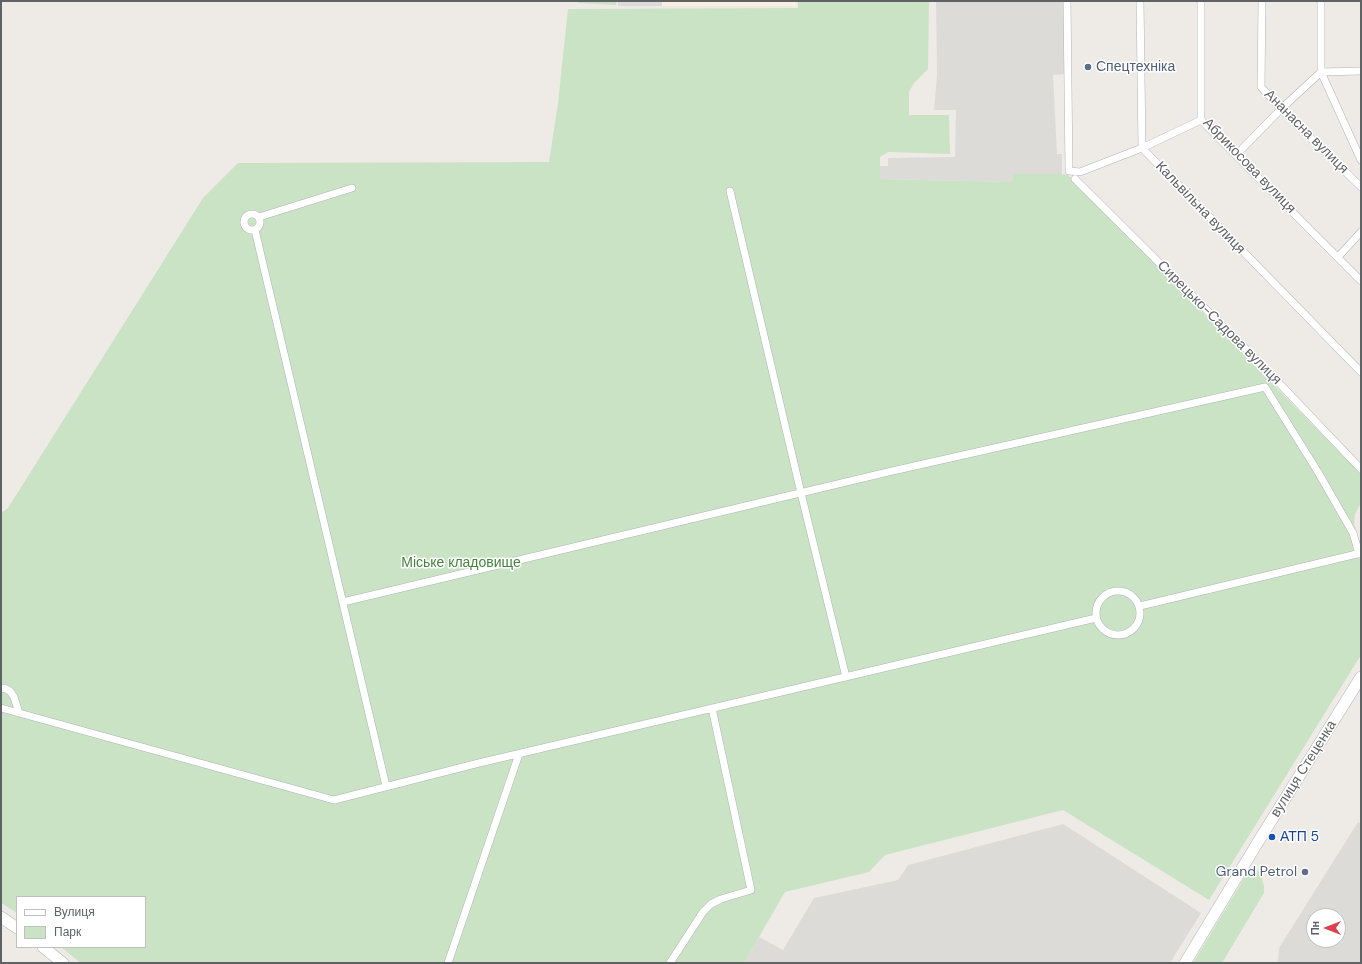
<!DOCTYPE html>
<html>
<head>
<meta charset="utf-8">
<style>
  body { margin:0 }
  #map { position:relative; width:1362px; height:964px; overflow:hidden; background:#eeebe6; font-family:"DM Sans",sans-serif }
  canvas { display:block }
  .frame { position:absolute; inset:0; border:2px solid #5e6265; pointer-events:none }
  .legend { position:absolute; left:16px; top:896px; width:130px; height:52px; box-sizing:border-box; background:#fff; border:1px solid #bfc0c1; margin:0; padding:5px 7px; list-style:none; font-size:12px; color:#5e6265 }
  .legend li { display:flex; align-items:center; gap:8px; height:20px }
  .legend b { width:20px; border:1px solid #bfc0c1 }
  .north { position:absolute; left:1306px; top:908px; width:40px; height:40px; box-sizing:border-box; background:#fff; border:1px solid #bfc0c1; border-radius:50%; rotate:270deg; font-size:11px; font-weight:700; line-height:16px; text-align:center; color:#5e6265 }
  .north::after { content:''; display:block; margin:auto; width:14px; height:18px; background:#d7444f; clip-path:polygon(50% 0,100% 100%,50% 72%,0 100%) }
</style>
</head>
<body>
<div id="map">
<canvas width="1362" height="964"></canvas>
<div class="frame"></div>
<ul class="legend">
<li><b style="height:5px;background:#fff"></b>Вулиця</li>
<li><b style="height:11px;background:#cae3c5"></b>Парк</li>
</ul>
<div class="north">Пн</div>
</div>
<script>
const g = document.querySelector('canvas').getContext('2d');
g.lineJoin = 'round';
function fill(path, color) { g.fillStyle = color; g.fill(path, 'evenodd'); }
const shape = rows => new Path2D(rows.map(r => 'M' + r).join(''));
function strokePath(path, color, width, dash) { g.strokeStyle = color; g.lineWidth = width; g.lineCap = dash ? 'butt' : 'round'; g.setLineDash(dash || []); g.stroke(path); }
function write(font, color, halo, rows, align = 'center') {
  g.font = font + ' "DM Sans",sans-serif'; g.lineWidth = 3; g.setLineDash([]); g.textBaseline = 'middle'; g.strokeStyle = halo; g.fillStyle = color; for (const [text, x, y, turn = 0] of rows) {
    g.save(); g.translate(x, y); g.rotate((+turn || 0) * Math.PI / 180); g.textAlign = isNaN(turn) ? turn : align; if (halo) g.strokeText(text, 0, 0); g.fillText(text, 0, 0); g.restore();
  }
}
const commercial = shape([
  [618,1,796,1,797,6,618,6]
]);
const industrial = shape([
  [618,1,662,1,662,6,618,6],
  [936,1,1064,1,1065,74,1053,75,1057,154,1062,154,1062,174,1013,174,1012,182,880,179,880,166,888,166,888,158,955,157,956,110,934,110,937,75],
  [1358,822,1361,824,1361,963,1277,963,1278,960,1279,948],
  [1314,916,1338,916,1338,940,1314,940],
  [1063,824,1201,913,1170,963,744,963,759,937,783,950,814,898,898,880,908,865]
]);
const green = shape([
  [578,1,617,1,616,5,578,3],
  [798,1,929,1,928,69,914,83,909,92,909,115,949,115,950,154,888,152,880,157,880,179,1012,182,1013,174,1062,174,1068,175,1361,474,1361,503,1355,514,1354,524,1361,546,1361,655,1209,900,1063,810,885,855,869,872,785,892,744,963,81,963,61,947,145,947,145,897,17,897,17,913,1,903,1,513,8,508,203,198,238,163,549,162,558,103,568,9,798,8],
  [1249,870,1257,870,1260,873,1264,886,1264,893,1222,963,1193,963]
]);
const street = shape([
  [1067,1,1069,171,1080,172,1142,148,1201,120],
  [1140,1,1142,148,1361,372],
  [1201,1,1201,120,1361,281],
  [1262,1,1261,87,1281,109,1361,187],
  [1321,1,1321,72,1361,160],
  [1236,155,1281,109,1321,72,1361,71],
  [1075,179,1258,361,1361,469],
  [730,191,801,493,846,677],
  '244 222a8 8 0 1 1 16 0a8 8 0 1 1-16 0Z',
  [259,217,352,188],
  [255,230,386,786],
  [1338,257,1361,232],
  '1096 613a22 22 0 1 1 44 0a22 22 0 1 1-44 0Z',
  [343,602,888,472,1265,387,1318,472,1353,533,1359,554],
  [1140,606,1361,553],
  [1,689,4,688,10,691,14,697,19,713],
  [1,708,334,800,479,763,1096,618],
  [448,963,519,754],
  [670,963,703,912,711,904,721,899,751,890,712,708]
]);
const secondary = shape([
  [1,917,17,928],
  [43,947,63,963],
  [1185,963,1258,842,1361,677]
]);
const markers = [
  [1088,67,4,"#5c6f8a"],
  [1272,837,4,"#1a4fb4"],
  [1305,872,4,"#5c6f8a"]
];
const serviceNames = [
  ["Спецтехніка",1096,67],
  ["Grand Petrol",1297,872,"right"]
];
const streetNames = [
  ["Ананасна вулиця",1306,132,45],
  ["Абрикосова вулиця",1249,166,46],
  ["Кальвільна вулиця",1200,208,46],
  ["Сирецько-Садова вулиця",1219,323,45],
  ["вулиця Стеценка",1304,769,-58]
];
const parkNames = [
  ["Міське кладовище",461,563]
];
const transitNames = [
  ["АТП 5",1280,837]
];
fill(commercial, '#faf0df');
fill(industrial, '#dddbd8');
fill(green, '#cae3c5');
strokePath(street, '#b1b4b7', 8);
strokePath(secondary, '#b2b6b9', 12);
strokePath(street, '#fff', 7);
strokePath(secondary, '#fff', 11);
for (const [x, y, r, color] of markers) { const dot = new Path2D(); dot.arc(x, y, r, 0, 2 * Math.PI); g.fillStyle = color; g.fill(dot); strokePath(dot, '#fff', 1.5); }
write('14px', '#4e5e75', '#fff', serviceNames, 'left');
write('14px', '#5e6265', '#fff', streetNames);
write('14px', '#46823f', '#fff', parkNames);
write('14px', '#164399', '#fff', transitNames, 'left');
</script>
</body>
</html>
